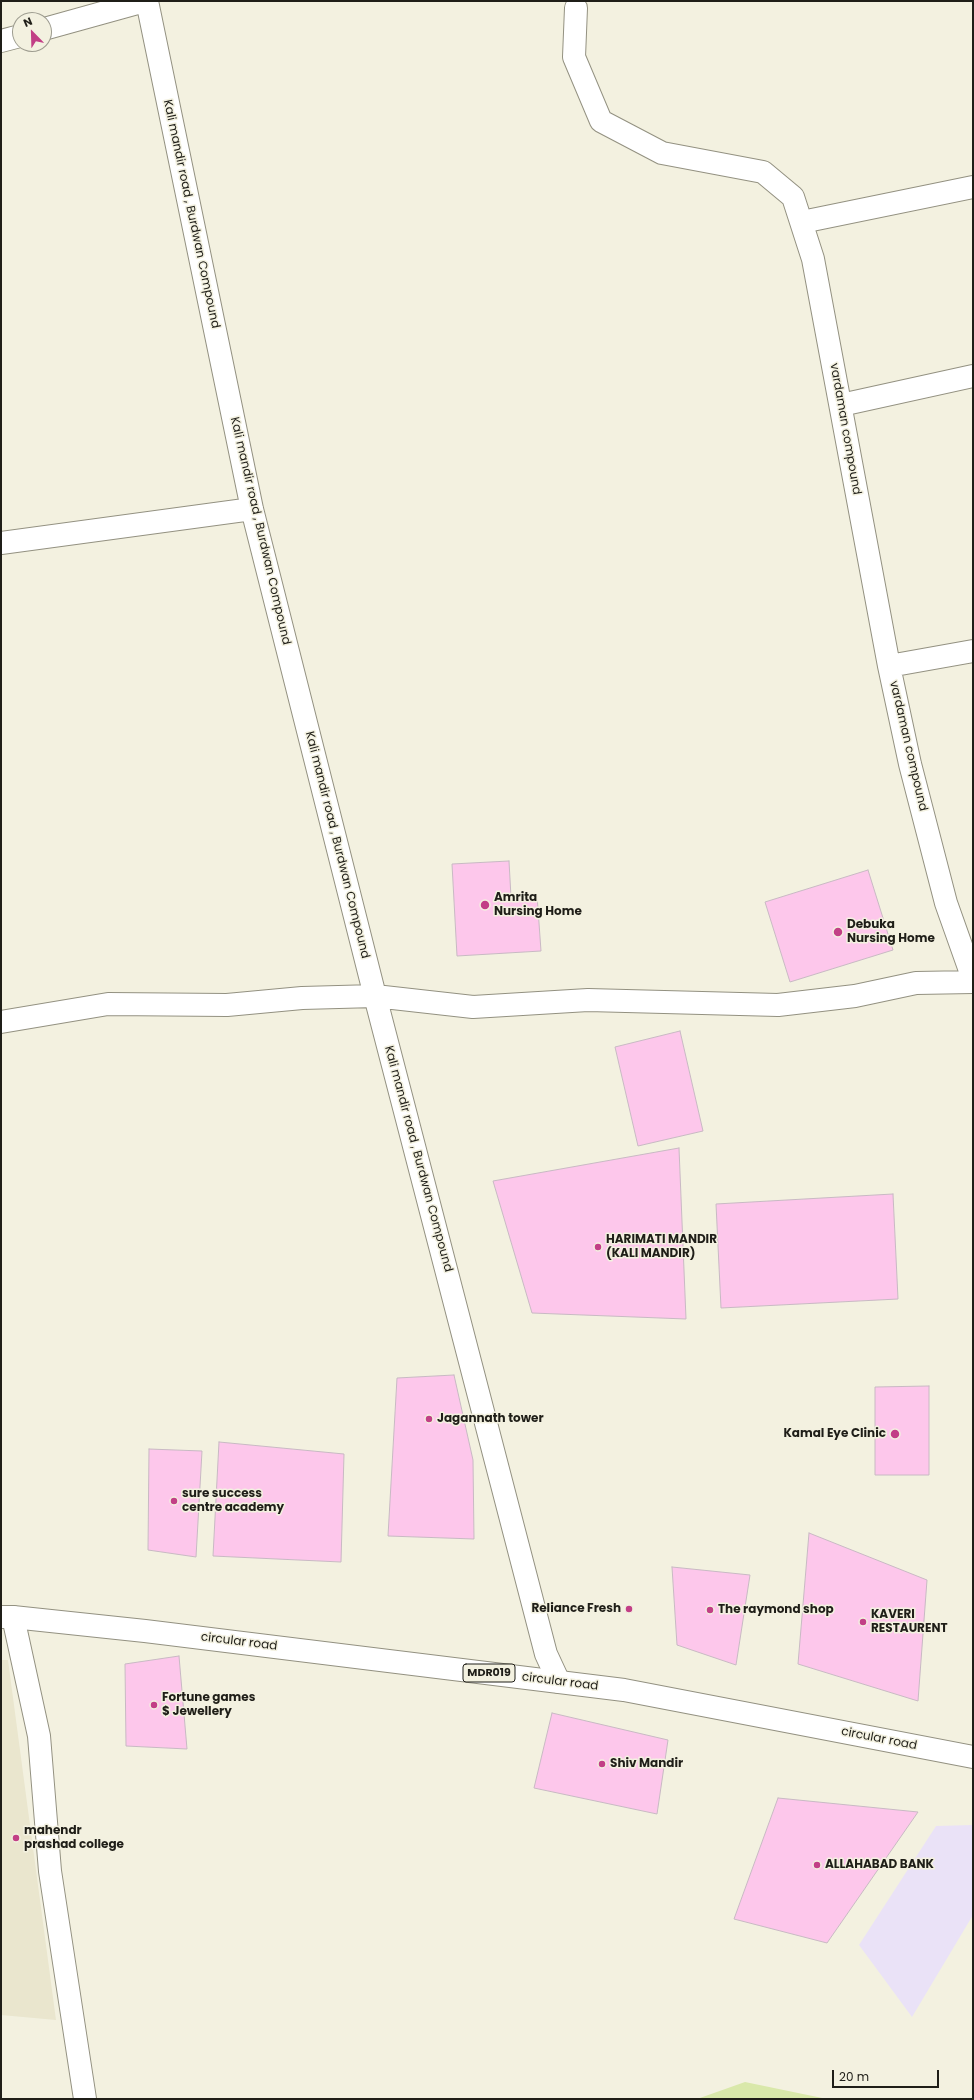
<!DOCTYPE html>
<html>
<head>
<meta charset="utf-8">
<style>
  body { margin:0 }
  #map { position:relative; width:974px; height:2100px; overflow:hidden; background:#f3f1e0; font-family:Poppins,sans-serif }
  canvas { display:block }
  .frame { position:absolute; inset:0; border:2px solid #1f1e18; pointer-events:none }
  .north { position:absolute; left:12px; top:12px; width:40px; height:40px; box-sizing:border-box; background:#f3f1e0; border:1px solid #9e9d90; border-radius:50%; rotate:337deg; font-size:11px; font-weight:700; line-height:16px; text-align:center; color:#1f1e18 }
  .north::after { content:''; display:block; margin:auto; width:14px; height:18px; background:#c23f86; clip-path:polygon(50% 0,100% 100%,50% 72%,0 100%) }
  .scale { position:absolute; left:832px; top:2070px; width:107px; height:18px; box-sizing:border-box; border:2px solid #1f1e18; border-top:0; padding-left:5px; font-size:12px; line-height:14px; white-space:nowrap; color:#1f1e18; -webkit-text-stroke:3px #f3f1e0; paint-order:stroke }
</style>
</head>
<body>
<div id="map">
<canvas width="974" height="2100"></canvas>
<div class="frame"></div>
<div class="north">N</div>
<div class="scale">20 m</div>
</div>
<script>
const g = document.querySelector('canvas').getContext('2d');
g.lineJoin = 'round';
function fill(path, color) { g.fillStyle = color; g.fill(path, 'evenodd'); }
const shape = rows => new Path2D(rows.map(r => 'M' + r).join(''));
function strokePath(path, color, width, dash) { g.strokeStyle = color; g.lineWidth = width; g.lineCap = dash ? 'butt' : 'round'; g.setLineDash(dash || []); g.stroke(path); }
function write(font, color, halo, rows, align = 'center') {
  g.font = font + ' Poppins,sans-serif'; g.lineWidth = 3; g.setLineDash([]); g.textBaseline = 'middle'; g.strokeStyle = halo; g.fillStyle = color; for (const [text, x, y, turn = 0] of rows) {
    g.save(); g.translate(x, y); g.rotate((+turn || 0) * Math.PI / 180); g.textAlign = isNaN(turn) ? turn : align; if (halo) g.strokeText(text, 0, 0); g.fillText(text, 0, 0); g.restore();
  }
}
const commercial = shape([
  [973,1825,973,1915,912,2017,859,1945,936,1826]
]);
const built = shape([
  [1,1660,8,1660,56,2020,1,2015]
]);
const green = shape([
  [745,2082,827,2099,697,2099]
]);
const building = shape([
  [509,861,511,897,537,895,541,951,457,956,452,864,509,861],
  [868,870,893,950,790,982,765,902,868,870],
  [680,1031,703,1131,638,1146,615,1047,680,1031],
  [679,1148,686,1319,532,1313,493,1181,679,1148],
  [893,1194,898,1299,721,1308,716,1204,893,1194],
  [454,1375,473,1460,474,1539,388,1536,397,1378,454,1375],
  [929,1386,929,1475,875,1475,875,1387,929,1386],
  [219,1442,344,1454,341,1562,213,1556,219,1442],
  [149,1449,202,1451,196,1557,148,1550,149,1449],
  [809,1533,927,1580,918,1701,798,1664,809,1533],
  [672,1567,750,1575,736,1665,677,1645,672,1567],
  [179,1656,187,1749,126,1746,125,1664,179,1656],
  [552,1713,668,1740,657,1814,534,1788,552,1713],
  [778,1798,918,1812,827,1943,734,1919,778,1798]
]);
const minor = shape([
  [147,1,252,509,375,996,546,1654,559,1682],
  [576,8,574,57,601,121,662,153,763,172,793,197,813,259,889,666,910,764,946,903,973,979],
  [44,29,145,1],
  [1,41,20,36],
  [802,222,973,187],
  [841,405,973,376],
  [1,543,252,509],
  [889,666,973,651],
  [1,1022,108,1004,227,1005,302,998,375,996,473,1007,588,1000,778,1005,855,996,916,983,973,982],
  [13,1617,39,1736,50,1871,85,2099]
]);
const primary = shape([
  [1,1617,13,1617,145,1631,624,1690,973,1757]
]);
const markers = [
  [485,905,5,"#c23f86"],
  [838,932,5,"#c23f86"],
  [598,1247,4,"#c23f86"],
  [429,1419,4,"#c23f86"],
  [895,1434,5,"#c23f86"],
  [174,1501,4,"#c23f86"],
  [629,1609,4,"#c23f86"],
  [710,1610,4,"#c23f86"],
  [863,1622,4,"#c23f86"],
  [154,1705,4,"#c23f86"],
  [602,1764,4,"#c23f86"],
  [16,1838,4,"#c23f86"],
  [817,1865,4,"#c23f86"]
];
const shields = [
  [489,1673,52]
];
const shieldNames = [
  ["MDR019",489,1673]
];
const streetNames = [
  ["Kali mandir road , Burdwan Compound",191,214,78],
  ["vardaman compound",845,429,80],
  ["Kali mandir road , Burdwan Compound",260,531,77],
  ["vardaman compound",908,746,77],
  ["Kali mandir road , Burdwan Compound",337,845,76],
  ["Kali mandir road , Burdwan Compound",418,1159,75],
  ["circular road",239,1642,7],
  ["circular road",560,1682,7],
  ["circular road",879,1739,11]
];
const poiNames = [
  ["Amrita",494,898],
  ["Nursing Home",494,912],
  ["Debuka",847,925],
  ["Nursing Home",847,939],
  ["HARIMATI MANDIR",606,1240],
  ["(KALI MANDIR)",606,1254],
  ["Jagannath tower",437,1419],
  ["Kamal Eye Clinic",886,1434,"right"],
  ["sure success",182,1494],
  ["centre academy",182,1508],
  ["Reliance Fresh",621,1609,"right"],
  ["The raymond shop",718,1610],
  ["KAVERI",871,1615],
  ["RESTAURENT",871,1629],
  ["Fortune games",162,1698],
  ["$ Jewellery",162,1712],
  ["Shiv Mandir",610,1764],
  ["mahendr",24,1831],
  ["prashad college",24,1845],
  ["ALLAHABAD BANK",825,1865]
];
fill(commercial, '#eae2f7');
fill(built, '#eae6ce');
fill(green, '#d9e8aa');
fill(building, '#fdc7eb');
strokePath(building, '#c8b9c3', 1);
strokePath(minor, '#939181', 24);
strokePath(primary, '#939181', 24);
strokePath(minor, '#fff', 22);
strokePath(primary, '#fff', 22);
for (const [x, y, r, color] of markers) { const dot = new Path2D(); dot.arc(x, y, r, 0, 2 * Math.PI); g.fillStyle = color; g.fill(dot); strokePath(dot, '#f3f1e0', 1.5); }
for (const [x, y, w] of shields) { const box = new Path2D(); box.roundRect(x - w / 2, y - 9, w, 18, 3); g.fillStyle = '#f3f1e0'; g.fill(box); strokePath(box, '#1f1e18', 1); }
write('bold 11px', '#1f1e18', null, shieldNames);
write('12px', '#1f1e18', '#f3f1e0', streetNames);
write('bold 12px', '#1f1e18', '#f3f1e0', poiNames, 'left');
</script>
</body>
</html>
